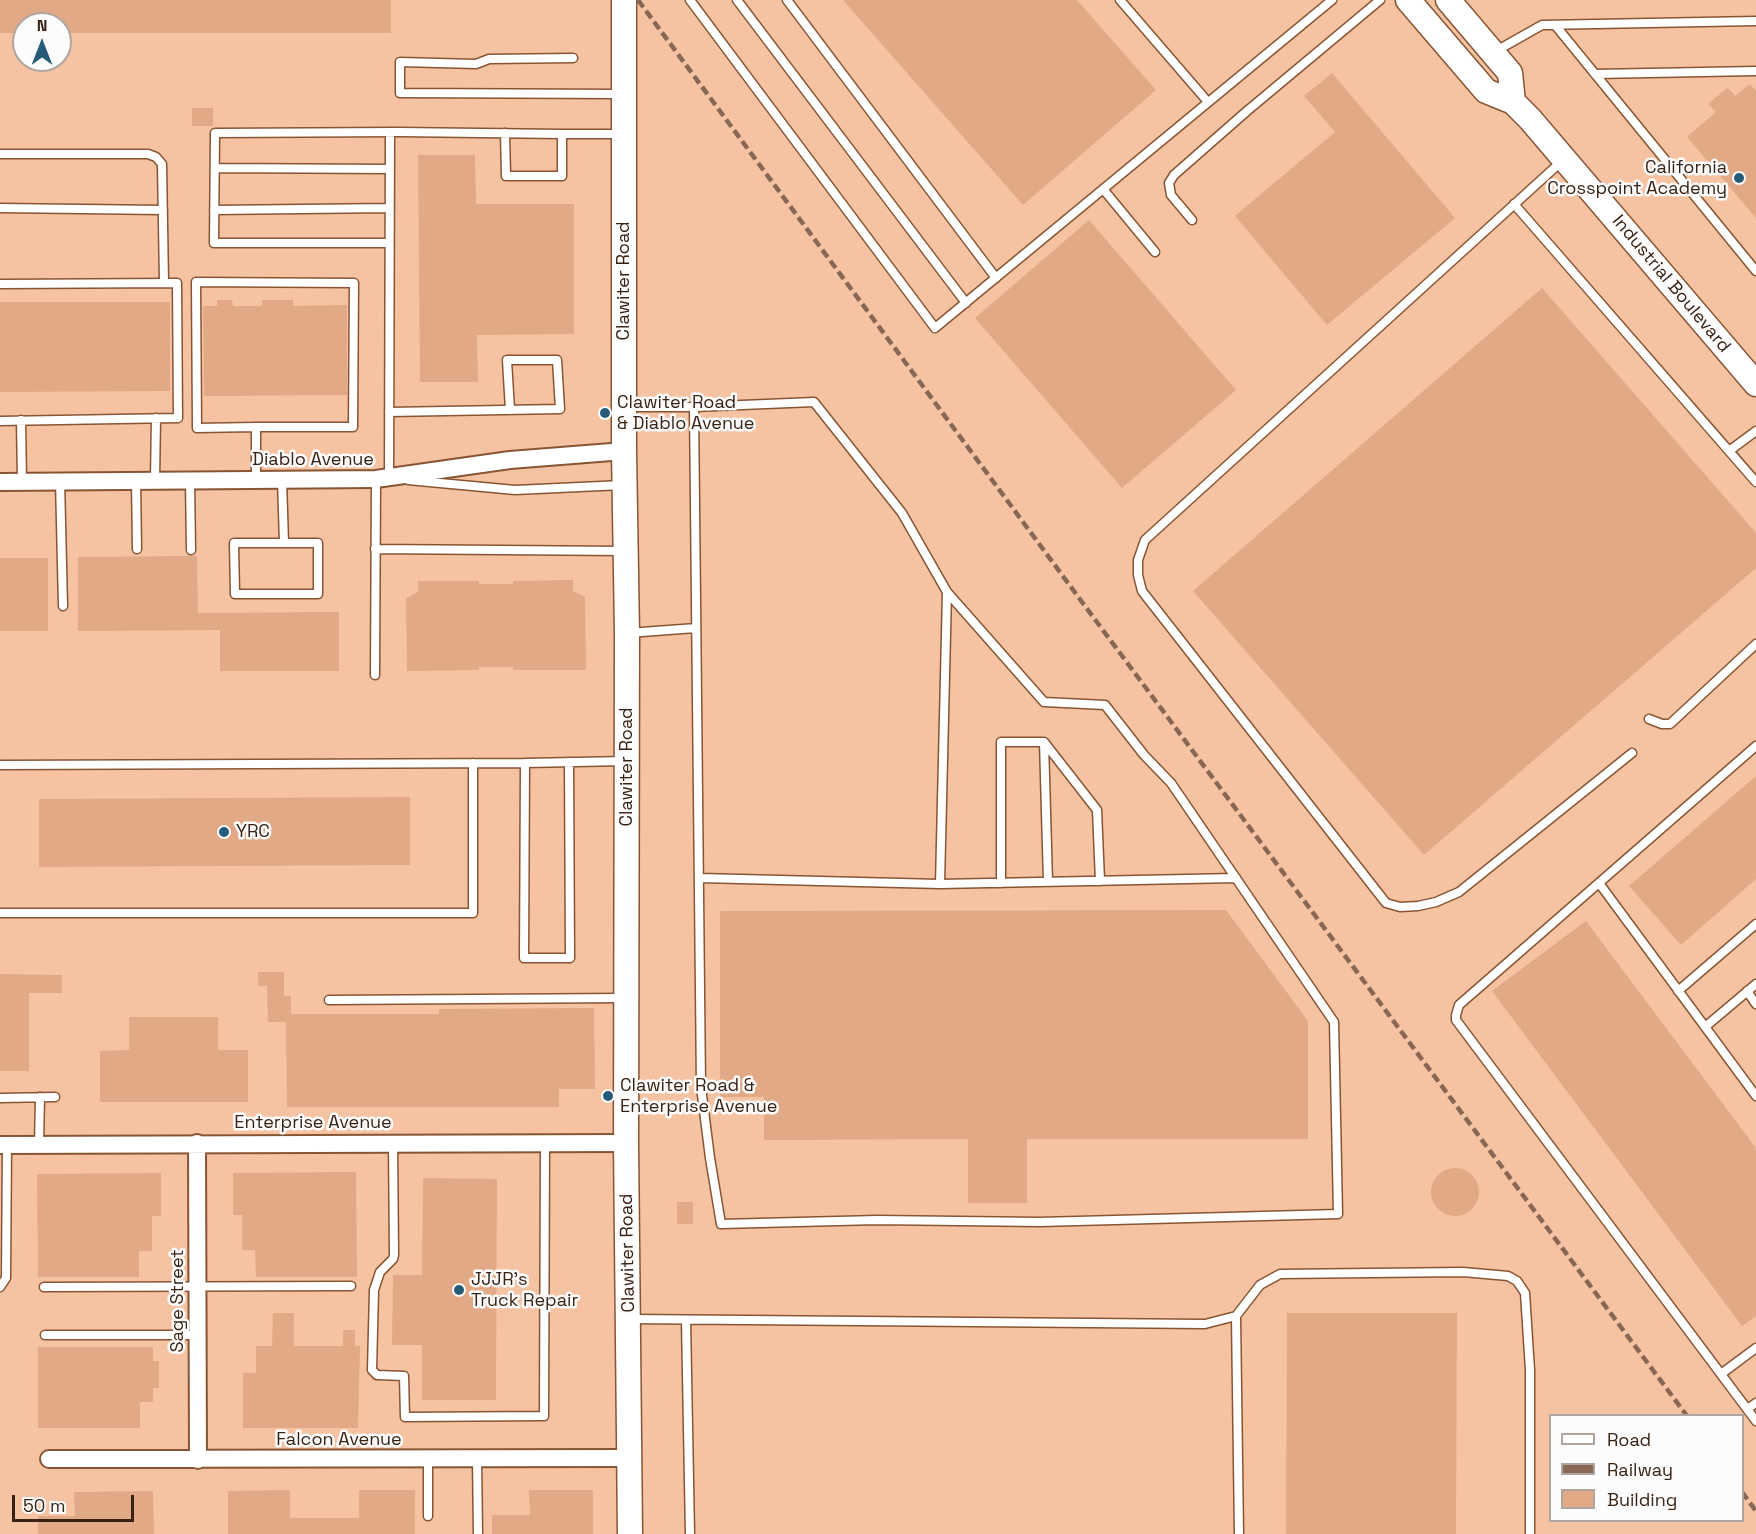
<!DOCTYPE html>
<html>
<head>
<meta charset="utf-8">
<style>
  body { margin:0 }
  #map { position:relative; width:1756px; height:1534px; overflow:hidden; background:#ffd0b3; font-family:"Space Grotesk",sans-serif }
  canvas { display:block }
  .legend { position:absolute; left:1549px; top:1414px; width:195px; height:108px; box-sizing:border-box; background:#fcfcfc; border:2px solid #aea59f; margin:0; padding:8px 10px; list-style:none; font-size:18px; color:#382214 }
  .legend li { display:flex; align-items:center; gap:12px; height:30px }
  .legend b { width:30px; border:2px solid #aea59f }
  .north { position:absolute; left:12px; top:12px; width:60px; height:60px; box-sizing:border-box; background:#fcfcfc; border:2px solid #aea59f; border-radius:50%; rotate:0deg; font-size:16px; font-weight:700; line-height:24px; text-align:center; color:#382214 }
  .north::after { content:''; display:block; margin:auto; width:21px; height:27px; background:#265c78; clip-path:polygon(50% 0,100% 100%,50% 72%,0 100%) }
  .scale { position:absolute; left:12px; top:1495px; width:122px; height:27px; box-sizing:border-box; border:3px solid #382214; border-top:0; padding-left:8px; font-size:18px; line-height:21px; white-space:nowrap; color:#382214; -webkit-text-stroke:4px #fcfcfc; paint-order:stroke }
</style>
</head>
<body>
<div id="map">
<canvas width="1756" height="1534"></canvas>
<ul class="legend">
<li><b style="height:8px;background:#fff"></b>Road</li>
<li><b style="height:8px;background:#886854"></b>Railway</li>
<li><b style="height:16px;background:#e1a985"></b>Building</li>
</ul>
<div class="north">N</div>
<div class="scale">50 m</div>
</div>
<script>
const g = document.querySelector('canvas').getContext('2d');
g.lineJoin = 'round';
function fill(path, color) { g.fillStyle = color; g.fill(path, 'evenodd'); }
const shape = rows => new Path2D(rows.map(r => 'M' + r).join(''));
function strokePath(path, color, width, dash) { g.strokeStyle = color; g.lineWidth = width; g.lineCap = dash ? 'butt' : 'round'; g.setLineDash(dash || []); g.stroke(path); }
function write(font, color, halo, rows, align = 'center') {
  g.font = font + ' "Space Grotesk",sans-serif'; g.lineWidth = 5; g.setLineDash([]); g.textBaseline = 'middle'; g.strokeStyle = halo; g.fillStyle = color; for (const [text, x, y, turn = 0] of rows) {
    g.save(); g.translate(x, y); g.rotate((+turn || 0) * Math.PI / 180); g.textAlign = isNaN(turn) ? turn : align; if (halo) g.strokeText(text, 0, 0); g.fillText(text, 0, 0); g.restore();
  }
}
const built = shape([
  [0,0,1756,0,1756,1534,0,1534],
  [24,24,60,24,60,60,24,60],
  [1550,1416,1742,1416,1742,1520,1550,1520]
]);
const building = shape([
  [0,0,391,0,391,33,60,33,60,24,24,24,24,33,0,33],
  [843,0,1077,0,1156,90,1023,205],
  [1332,73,1455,218,1327,325,1235,216,1335,132,1304,96],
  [1750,84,1756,91,1756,218,1687,137,1716,112,1708,104,1726,89,1728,88,1735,96],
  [192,108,213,108,213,126,192,126],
  [418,155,475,155,476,204,574,204,574,334,477,335,478,382,420,382],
  [1089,220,1236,390,1122,488,975,318],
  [1542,288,1756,533,1756,568,1424,855,1193,591],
  [217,300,232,300,233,306,262,306,262,300,293,300,293,306,347,305,347,395,204,396,203,306,217,306],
  [0,302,170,302,170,391,0,392],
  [197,556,198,613,339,612,339,671,220,671,220,630,78,631,78,557],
  [0,558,48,558,48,631,0,631],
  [573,580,573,591,585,597,586,670,513,670,513,667,479,667,479,670,407,671,406,598,418,592,418,581,479,581,479,584,513,584,513,581],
  [1756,776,1756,879,1681,945,1629,886],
  [410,797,410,865,39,867,39,799],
  [1226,910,1308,1021,1308,1139,1027,1139,1027,1203,968,1203,968,1139,764,1140,764,1097,720,1097,720,911],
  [1586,921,1756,1148,1756,1316,1742,1326,1492,991],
  [258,972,284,972,284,996,291,996,291,1014,439,1014,439,1009,594,1008,595,1089,559,1089,559,1107,287,1107,286,1022,268,1022,267,986,258,986],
  [0,974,62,975,62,993,29,993,29,1071,0,1071],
  [129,1017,218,1017,218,1050,248,1050,248,1102,100,1102,100,1051,129,1050],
  '1431 1192a24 24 0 1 1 48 0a24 24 0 1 1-48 0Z',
  [356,1172,357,1277,256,1277,255,1250,242,1250,242,1215,233,1215,233,1173],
  [161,1173,161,1216,152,1216,152,1251,139,1251,139,1277,38,1277,37,1174],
  [423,1178,497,1179,496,1400,422,1400,422,1345,392,1345,393,1275,422,1275],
  [677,1202,693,1202,693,1224,677,1224],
  [273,1313,294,1313,294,1346,343,1346,343,1330,355,1330,355,1346,360,1346,358,1428,243,1428,243,1373,256,1373,256,1346,272,1346],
  [1287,1313,1457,1313,1456,1534,1286,1534],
  [38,1347,153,1347,153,1361,159,1361,159,1388,153,1388,153,1402,140,1402,140,1428,38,1428],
  [290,1490,290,1518,359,1518,359,1490,415,1490,415,1534,228,1534,228,1491],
  [529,1490,593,1490,593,1534,492,1534,492,1515,530,1515],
  [153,1491,154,1534,38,1534,38,1516,75,1516,74,1492]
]);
const lane = shape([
  [690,0,935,328,1332,0],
  [737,0,966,303],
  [787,0,996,278],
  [1120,0,1208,102],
  [1555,25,1756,271],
  [1496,51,1542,25,1756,21],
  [573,58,489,59,476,64,400,62,400,93,621,94],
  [1595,74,1756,71],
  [562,134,621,134],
  [0,154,148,154,156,157,162,164,164,283],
  [1562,161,1145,540,1138,560,1138,575,1142,591,1386,903,1400,907,1418,906,1436,902,1459,892,1632,753],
  [215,168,390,169],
  [1103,189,1155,252],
  [1514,204,1756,482],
  [0,208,163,210],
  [214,210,390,208],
  [1192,220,1171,195,1169,183,1174,175,1247,111,1380,0],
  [389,243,214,243,215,133,399,132,562,134,562,176,506,176,505,133],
  [0,284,177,283,178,418,0,421],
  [625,407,694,407,814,402,902,513,947,592,1044,702,1105,705,1144,755,1171,783,1334,1022,1338,1214,1040,1222,877,1220,721,1224,710,1158,701,1087,694,407],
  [389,412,560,409,557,360,507,360,510,410],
  [21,420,22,482],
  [1729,451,1756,431],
  [389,478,390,132],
  [282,479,284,543,318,543,318,594,235,594,234,543,284,543],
  [155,480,156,418],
  [190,480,191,550],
  [256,480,256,427,353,427,354,283,196,282,197,428,256,427],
  [408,480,515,490,623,485],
  [60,481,63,606],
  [136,481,137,549],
  [375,549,624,551],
  [628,633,696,628],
  [375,675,376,479],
  [1649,719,1662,724,1670,724,1756,644],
  [1044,742,1048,882],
  [1756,746,1459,1005,1456,1015,1456,1020,1756,1421],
  [569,762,570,958,524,958,525,763,626,761],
  [0,765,525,763],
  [700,878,940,884,1236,878],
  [1001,883,1001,742,1044,742,1097,810,1100,881],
  [1599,883,1756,1096],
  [940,884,947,592],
  [0,913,473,913,473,763],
  [1678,991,1756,924],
  [1747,991,1756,1004],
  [329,1000,624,998],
  [1705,1027,1756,984],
  [0,1098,55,1097],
  [393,1143,394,1255,393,1259,380,1272,374,1290,372,1370,377,1375,404,1376,405,1417,544,1416,545,1142],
  [39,1144,40,1097],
  [0,1287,6,1278,7,1145],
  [44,1287,351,1286],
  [1236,1316,1239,1534],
  [630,1319,1205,1324,1236,1316,1260,1285,1280,1274,1463,1272,1508,1276,1517,1281,1525,1293,1530,1370,1530,1534],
  [686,1320,690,1534],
  [45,1335,198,1335],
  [1721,1374,1756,1348],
  [1747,1409,1756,1403],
  [477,1458,478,1534],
  [428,1459,428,1516]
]);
const street = shape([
  [0,482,376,479,510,460,624,451],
  [197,1143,198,1460],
  [0,1145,626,1143],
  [49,1459,629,1458]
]);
const secondary = shape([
  [624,0,624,451,627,633,626,1143,630,1534],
  [1408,0,1486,91,1513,102,1530,119,1756,384],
  [1448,0,1510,73,1513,102]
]);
const rail = shape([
  [638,0,1082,602,1687,1416],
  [1742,1492,1756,1511]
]);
const markers = [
  [1739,178,6,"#265c78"],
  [605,413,6,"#265c78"],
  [224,832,6,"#265c78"],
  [608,1096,6,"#265c78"],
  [459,1290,6,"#265c78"]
];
const poiNames = [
  ["California",1727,168,"right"],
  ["Crosspoint Academy",1727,189,"right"],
  ["Clawiter Road",617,403],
  ["& Diablo Avenue",617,424],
  ["YRC",236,832],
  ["Clawiter Road &",620,1086],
  ["Enterprise Avenue",620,1107],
  ["JJJR's",471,1280],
  ["Truck Repair",471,1301]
];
const streetNames = [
  ["Clawiter Road",624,281,-90],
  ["Industrial Boulevard",1671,284,50],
  ["Diablo Avenue",313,460],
  ["Clawiter Road",627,767,-90],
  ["Enterprise Avenue",313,1123],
  ["Clawiter Road",628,1253,-91],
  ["Sage Street",178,1301,-90],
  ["Falcon Avenue",339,1440]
];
fill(built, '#f6c3a2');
fill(building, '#e1a985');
strokePath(lane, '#875533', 11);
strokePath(street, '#875533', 20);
strokePath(secondary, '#875533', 27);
strokePath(lane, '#fff', 8);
strokePath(street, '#fff', 16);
strokePath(secondary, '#fff', 24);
strokePath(rail, '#886854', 4.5, [9, 4.5]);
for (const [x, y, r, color] of markers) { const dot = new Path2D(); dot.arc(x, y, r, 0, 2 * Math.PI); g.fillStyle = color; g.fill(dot); strokePath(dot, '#fcfcfc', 2); }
write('18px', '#382214', '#fcfcfc', poiNames, 'left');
write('18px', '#382214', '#fcfcfc', streetNames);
</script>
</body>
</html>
